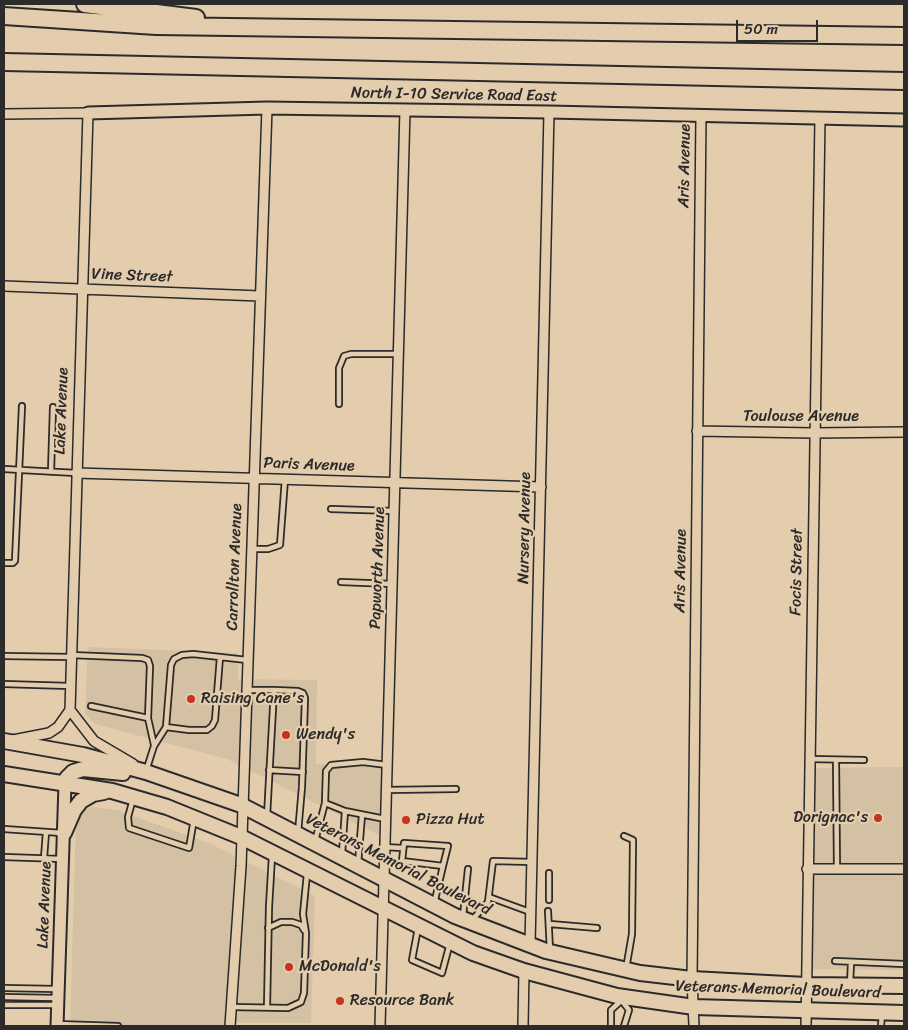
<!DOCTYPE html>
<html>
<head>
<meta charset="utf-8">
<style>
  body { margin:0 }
  #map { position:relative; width:908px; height:1030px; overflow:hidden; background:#e4cdad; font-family:Sriracha,sans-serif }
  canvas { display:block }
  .frame { position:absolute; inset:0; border:5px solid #2b2b2b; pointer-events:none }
  .scale { position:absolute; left:736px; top:20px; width:82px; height:22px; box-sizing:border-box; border:2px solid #2b2b2b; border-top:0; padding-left:6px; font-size:15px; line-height:18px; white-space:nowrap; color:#2b2b2b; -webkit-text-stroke:4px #e4cdad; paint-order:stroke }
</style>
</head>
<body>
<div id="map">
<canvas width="908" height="1030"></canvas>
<div class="frame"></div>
<div class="scale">50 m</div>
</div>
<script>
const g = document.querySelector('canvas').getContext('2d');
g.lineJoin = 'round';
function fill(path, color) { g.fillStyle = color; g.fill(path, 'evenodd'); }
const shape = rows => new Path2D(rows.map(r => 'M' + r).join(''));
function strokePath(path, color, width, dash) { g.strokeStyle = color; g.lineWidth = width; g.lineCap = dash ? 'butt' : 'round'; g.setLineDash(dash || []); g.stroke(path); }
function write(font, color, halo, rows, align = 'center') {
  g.font = font + ' Sriracha,sans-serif'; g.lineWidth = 4.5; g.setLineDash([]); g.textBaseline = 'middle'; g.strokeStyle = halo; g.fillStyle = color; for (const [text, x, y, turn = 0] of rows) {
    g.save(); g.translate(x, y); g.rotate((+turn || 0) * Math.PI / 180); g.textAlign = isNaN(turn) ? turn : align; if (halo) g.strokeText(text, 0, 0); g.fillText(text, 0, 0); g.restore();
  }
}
const built = shape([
  [88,647,238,653,238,679,317,680,316,764,383,768,379,835,227,759,95,724,85,714],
  [904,767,904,970,813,969,814,768],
  [92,807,117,810,211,844,315,896,311,1023,227,1023,226,1026,70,1026,76,821,81,810]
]);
const service = shape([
  [339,404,339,368,344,356,351,354,399,354],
  [4,469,76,473],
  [51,472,53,407],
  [331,509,394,511],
  [251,549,268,549,280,545,285,479],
  [4,563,13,563,15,561,22,406],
  [341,582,392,584],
  [71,655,142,658,148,660,150,666,148,718,154,745],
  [4,656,71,657],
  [4,684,70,686],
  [246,690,274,690],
  [91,706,148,718],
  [166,727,189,730,207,730,212,726,215,720,220,657],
  [810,759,864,760],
  [836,760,837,869],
  [269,770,303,772],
  [146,771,154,746,166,727,171,665,174,659,182,655,193,654,247,660],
  [386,790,456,789],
  [133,799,128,817,129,828,189,848,194,819],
  [267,816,274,690,298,691,303,693,305,698,302,787,298,833],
  [385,819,345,811,325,803,326,771,331,765,363,762,387,765],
  [4,829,62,833],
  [624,836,633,840,632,934,626,969],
  [315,841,325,803],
  [384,847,403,848],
  [342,854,345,811],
  [4,857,62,859],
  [44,858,46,832],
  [358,864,362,815],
  [489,897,530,912],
  [549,900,549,873],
  [434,904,443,866,402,861,404,843,448,846,443,866],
  [548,911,550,951],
  [463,916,468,869],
  [473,919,488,902,493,861,532,862],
  [550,924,597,928],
  [268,928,281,922,292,922,301,925,304,930],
  [418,928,412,960,442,973,450,943],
  [835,961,904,964],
  [850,984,851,963],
  [4,988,57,989],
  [4,997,56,998],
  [622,1001,629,1010,624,1026],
  [4,1005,57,1005],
  [231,1007,288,1008,301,1002,304,993,306,933,303,914,307,874],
  [267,1007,269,907,272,856],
  [57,1024,118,1026],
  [611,1026,611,1010,622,1000],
  [881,1026,882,1014]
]);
const minor = shape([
  [4,114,88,113,70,710,58,727,49,733,13,740],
  [4,286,260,296],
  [697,431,814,433,904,432],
  [76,473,541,487],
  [70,710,94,741,133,764],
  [807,869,904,869],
  [530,944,549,112],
  [230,1026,241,866,267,108],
  [380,1026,405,110],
  [523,1026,524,971],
  [694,1026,692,979,701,115],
  [806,1026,820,118]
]);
const tertiary = shape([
  [88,113,267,108,549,112,904,120],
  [57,1026,65,784]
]);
const primary = shape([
  [4,741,83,755,146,772,241,805,455,916,546,951,640,973,692,979,806,985,904,986],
  [4,774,112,791,167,807,241,837,473,953,524,971,617,996,694,1007,904,1013],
  [65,784,67,778,73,772,83,769,123,773],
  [64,833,74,810,81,801,93,794,104,792]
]);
const motorway = shape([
  [85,4,196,18],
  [4,16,156,26,904,36],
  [4,62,904,81]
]);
const markers = [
  [191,699,5,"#c8321e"],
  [286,735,5,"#c8321e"],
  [878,818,5,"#c8321e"],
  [406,820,5,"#c8321e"],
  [289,967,5,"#c8321e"],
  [340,1001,5,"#c8321e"]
];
const streetNames = [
  ["North I-10 Service Road East",454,95,1],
  ["Aris Avenue",685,166,-89],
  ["Vine Street",132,276,2],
  ["Lake Avenue",62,411,-88],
  ["Toulouse Avenue",801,417],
  ["Paris Avenue",309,465,2],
  ["Nursery Avenue",525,528,-89],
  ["Carrollton Avenue",235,567,-88],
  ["Papworth Avenue",378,568,-88],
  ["Aris Avenue",681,571,-89],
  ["Focis Street",797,572,-89],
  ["Veterans Memorial Boulevard",398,865,27],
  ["Lake Avenue",45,905,-88],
  ["Veterans Memorial Boulevard",778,990,2]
];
const poiNames = [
  ["Raising Cane's",201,699],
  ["Wendy's",296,735],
  ["Dorignac's",868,818,"right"],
  ["Pizza Hut",416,820],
  ["McDonald's",299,967],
  ["Resource Bank",350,1001]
];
fill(built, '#d4c0a2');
strokePath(service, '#2b2b2b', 8);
strokePath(minor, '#2b2b2b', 12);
strokePath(tertiary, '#2b2b2b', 15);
strokePath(primary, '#2b2b2b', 18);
strokePath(motorway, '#2b2b2b', 20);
strokePath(service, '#e4cdad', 4.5);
strokePath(minor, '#e4cdad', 9);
strokePath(tertiary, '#e4cdad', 11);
strokePath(primary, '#e4cdad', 14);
strokePath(motorway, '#e4cdad', 16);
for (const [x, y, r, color] of markers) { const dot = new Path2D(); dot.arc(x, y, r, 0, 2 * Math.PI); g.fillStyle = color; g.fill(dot); strokePath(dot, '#e4cdad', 2); }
write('16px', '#2b2b2b', '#e4cdad', streetNames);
write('16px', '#2b2b2b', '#e4cdad', poiNames, 'left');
</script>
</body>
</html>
